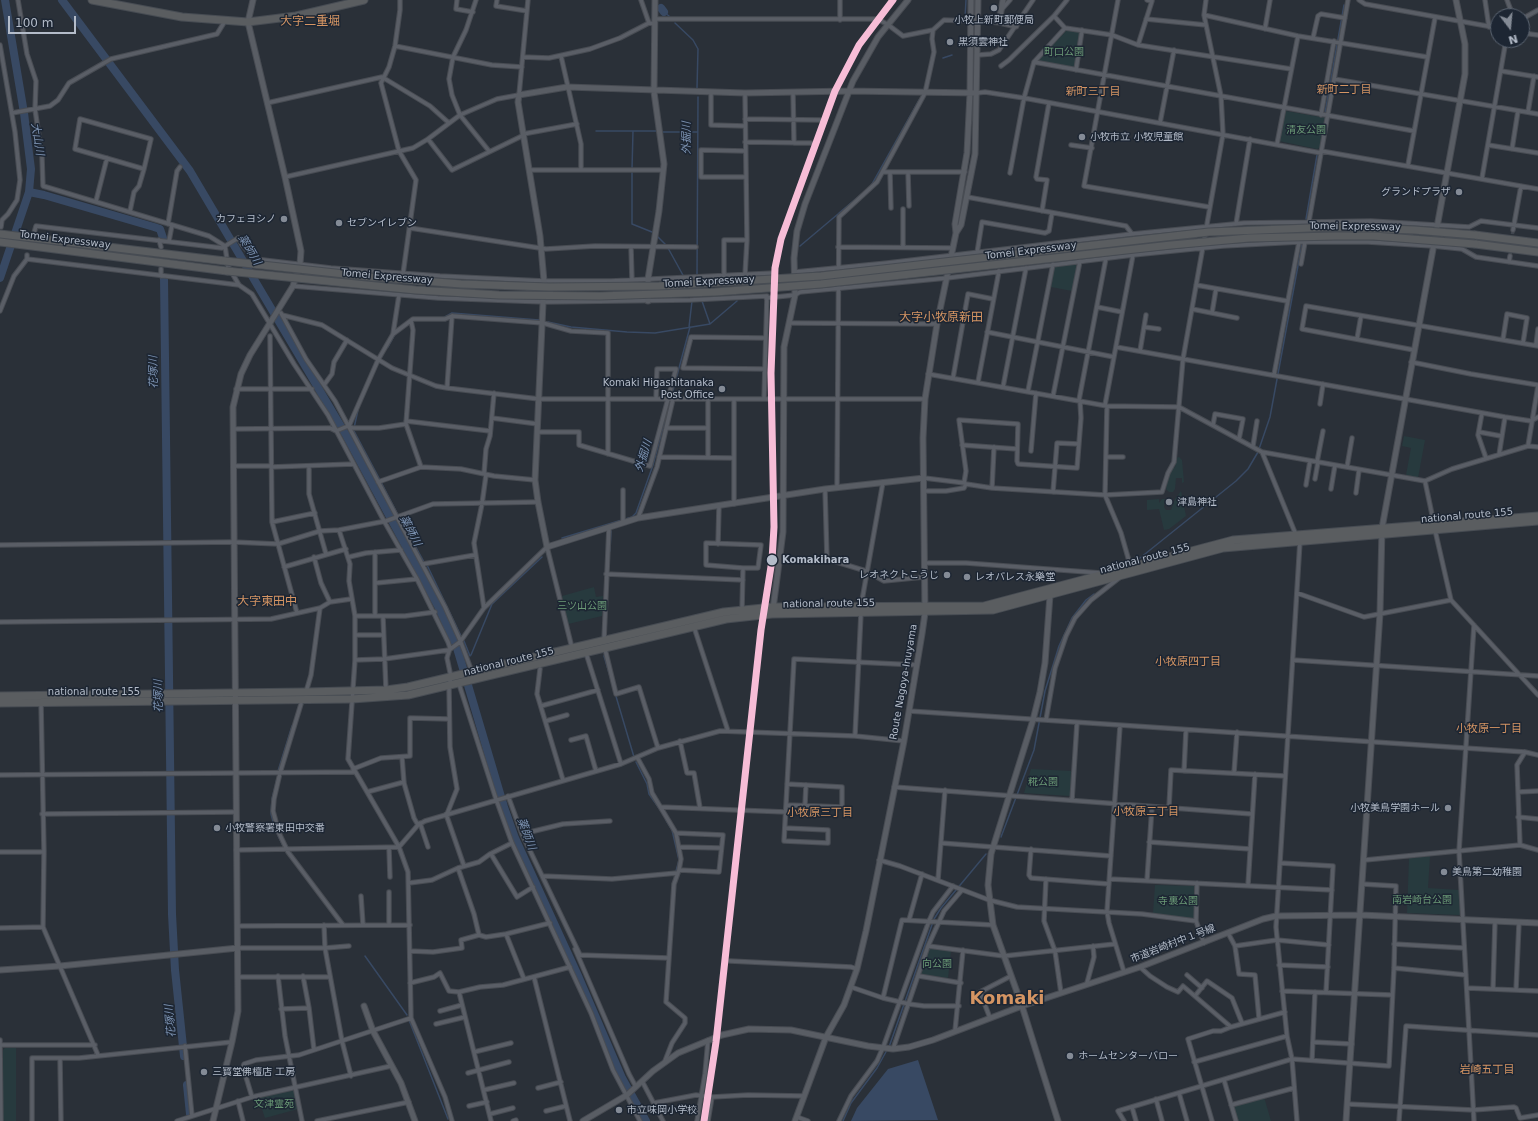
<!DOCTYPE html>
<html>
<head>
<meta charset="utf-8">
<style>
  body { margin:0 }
  #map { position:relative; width:1538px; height:1121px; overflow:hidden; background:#2a3038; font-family:"DejaVu Sans",sans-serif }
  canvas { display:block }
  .north { position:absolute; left:1490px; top:8px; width:40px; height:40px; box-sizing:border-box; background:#1d2633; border:1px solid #59626f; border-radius:50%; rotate:164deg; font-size:11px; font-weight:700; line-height:16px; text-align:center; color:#b4bcc9 }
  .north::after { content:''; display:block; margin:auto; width:14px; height:18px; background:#848b96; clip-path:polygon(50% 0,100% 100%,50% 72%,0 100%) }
  .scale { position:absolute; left:8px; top:16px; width:68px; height:18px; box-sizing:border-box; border:2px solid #b4bcc9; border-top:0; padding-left:5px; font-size:12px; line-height:14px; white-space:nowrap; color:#b4bcc9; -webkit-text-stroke:3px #1d2633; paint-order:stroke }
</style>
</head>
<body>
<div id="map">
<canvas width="1538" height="1121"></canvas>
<div class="north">N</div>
<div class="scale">100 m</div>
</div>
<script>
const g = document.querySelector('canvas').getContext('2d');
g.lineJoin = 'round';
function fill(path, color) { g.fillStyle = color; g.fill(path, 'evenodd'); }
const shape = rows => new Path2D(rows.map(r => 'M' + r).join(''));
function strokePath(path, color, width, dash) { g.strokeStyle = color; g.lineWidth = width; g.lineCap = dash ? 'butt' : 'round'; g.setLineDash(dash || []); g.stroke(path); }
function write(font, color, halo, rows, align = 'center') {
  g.font = font + ' "DejaVu Sans","Noto Sans JP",sans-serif'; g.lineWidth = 3; g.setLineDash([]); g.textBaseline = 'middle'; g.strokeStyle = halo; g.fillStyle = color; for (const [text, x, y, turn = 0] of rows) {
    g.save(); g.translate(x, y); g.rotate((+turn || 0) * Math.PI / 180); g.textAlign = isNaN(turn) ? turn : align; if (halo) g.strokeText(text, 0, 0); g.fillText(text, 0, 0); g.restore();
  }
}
const green = shape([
  [1068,29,1081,33,1075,66,1073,67,1040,61,1039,59],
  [1286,111,1326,118,1321,147,1317,149,1279,141],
  [1077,264,1072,291,1051,287,1054,267],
  [1404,436,1425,440,1418,478,1406,475,1411,448,1402,446],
  [1179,457,1182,460,1184,482,1182,483,1182,478,1176,478,1175,489,1173,492,1169,492,1166,489,1169,474,1171,469,1175,467,1176,458],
  [1181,491,1186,516,1169,529,1164,530,1159,509,1147,510,1147,500,1159,499,1159,503,1162,499,1165,499,1164,507,1166,510,1171,510,1175,499],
  [594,587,596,597,603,596,602,616,568,624,562,596],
  [1031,769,1072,771,1070,796,1024,793],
  [1430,856,1428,888,1460,890,1461,914,1459,915,1407,913,1409,858],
  [1155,885,1195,886,1194,919,1153,913],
  [929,948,951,951,948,978,921,974],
  [5,1048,16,1048,16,1121,3,1121,3,1050],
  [291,1089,294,1091,298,1109,265,1118,258,1097],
  [1264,1097,1271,1121,1238,1121,1233,1105]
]);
const water = shape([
  [918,1060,938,1120,851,1121,857,1108,888,1069]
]);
const stream = shape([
  [664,12,669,16],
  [965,18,966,0],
  [675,23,693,40,698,49,697,88],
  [943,58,952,55],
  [1325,113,1344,5],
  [596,131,633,131],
  [663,132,697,132],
  [632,169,633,131,657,131],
  [632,172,632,224,652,232],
  [872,184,919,100],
  [839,213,864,192],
  [1306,219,1317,155],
  [657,236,667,246],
  [800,246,838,214],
  [668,248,684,277],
  [697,276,698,97],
  [702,301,710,324],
  [443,318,452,313,539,320],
  [548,322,571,327,627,332,655,333,710,324,737,301],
  [689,327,692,301],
  [388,347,394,336],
  [354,428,358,410],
  [354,431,380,480],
  [381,482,397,513],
  [400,518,424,562],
  [562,538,632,517,636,513,653,465,690,327],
  [610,551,611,531],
  [1135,562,1236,481,1248,469,1258,452,1270,417,1302,244],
  [427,565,461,636],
  [464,641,470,656],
  [471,655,492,604,542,557],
  [604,656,634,757],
  [462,664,465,662],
  [636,762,647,784,649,794,661,811],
  [278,771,292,726],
  [277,779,272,799,271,814,275,829,283,846],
  [666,820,672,830,679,860,676,871],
  [1001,837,1034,750,1045,691,1059,646,1072,618,1086,600,1094,594],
  [365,956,407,1015],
  [409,1020,448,1119],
  [889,1047,934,919,941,908,986,854],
  [843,1121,851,1103,877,1068,887,1050]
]);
const river = shape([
  [62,0,190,171,346,435,438,606,457,648,504,807,515,838,579,978,622,1078,646,1121],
  [661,8,664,12],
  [29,192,44,195,154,227,160,229,163,238],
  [0,278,29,192,31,169,24,113,5,0],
  [164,278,172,914,175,970,184,1056],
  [187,1085,190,1114]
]);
const streetTunnel = shape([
  [161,247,161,269],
  [1510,256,1513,230],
  [682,278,690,300],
  [704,1096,712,1097]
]);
const street = shape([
  [18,0,27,54,36,81,35,109,42,157,43,186,209,236,225,246,228,266,239,285],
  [400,0,400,10,395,46,389,67,381,83,399,151,416,180,403,274],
  [457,0,456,9,473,12],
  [476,0,466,30,453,57,449,79,452,95,460,115,489,151],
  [497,0,496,6,527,11],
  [641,0,649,23],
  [1118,0,1084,186,1209,207],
  [1359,0,1365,4,1498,28],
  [1485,0,1489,27],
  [1507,0,1513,16],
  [1002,9,1010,0],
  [1204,15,1298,36,1427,57],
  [655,19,877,19,887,24,903,36,933,30,944,20,971,21],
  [1146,19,1206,25],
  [1522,19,1538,10],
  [840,20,840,0],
  [1065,28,1054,16,1067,0],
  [1265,29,1270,0],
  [1522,33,1538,35],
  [1313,38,1318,16,1321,14,1345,18],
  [0,45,15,132,20,180,17,200,8,214,2,220,1,227],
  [1138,45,1152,1,1147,0],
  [395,46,492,65,522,67],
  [978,55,991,54,999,50,1033,0],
  [523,57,549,58,590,49,620,38,649,23,655,24],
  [1034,62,1414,131],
  [1001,66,1009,60,1054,16],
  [1076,70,1082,30],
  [1501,71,1538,77],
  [1334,79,1538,114],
  [793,92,794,143],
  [711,93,711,125,745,126],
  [745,93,747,240,745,275],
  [977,93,985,92,1024,98,1321,153],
  [267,103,382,77,430,106,449,123],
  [1528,112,1534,76],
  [12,113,50,106,58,100,69,83,111,59,217,34,225,21],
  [1321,115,1334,41],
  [745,119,820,120],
  [1160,123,1174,50],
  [523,134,577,124],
  [428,139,452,170,524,135],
  [745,142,811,143],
  [1277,144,1298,36],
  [1071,145,1092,148],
  [1488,145,1538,153],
  [1512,149,1518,111],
  [745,151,701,150,701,177,745,177],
  [1321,151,1538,189],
  [1408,165,1435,18],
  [529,170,581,170,581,144,561,56],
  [581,170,663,170],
  [883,172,965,172],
  [890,172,891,208],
  [908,172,909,206],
  [1010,173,1024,98,1034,62,1065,28,1112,35,1138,45,1291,69],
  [285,177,413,148,428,139,460,115,497,99,519,95,528,0],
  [1482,178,1506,40],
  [967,197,1126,226,1132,234],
  [96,201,107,158],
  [903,209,903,247],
  [130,211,134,192,139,186,144,169,151,139,80,119,75,149,144,169],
  [1042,211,1047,180,1037,179,1036,177,1049,103],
  [1309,221,1348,0],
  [168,224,177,171,180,167],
  [1236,224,1250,139],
  [410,228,546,249,595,246,696,247],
  [1513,230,1521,186],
  [34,233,36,226,222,248,238,238,242,245,255,259,331,268,440,276,544,281,611,281,774,273],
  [159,240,161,247],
  [169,241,172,225],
  [631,247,632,280],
  [838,247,953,248],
  [977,253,982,222,1045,233,1049,231,1052,213],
  [27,259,239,285,252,294,294,364,328,415,384,521,417,579,448,642,450,648,447,658,451,677,449,687,450,747,457,789,447,814],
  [1509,262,1510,256],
  [1301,264,1305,242],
  [795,272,887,263,1132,234,1244,223,1371,221,1469,227,1481,221,1538,228],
  [161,276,161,269],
  [724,276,724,240,747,240],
  [1196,285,1287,301],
  [293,286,438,298,545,302,690,300,767,296,764,399],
  [766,298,795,295,800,292,947,278,1133,255,1223,246,1299,242,1368,242,1433,246,1462,249,1476,257,1538,266],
  [1097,307,1122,312],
  [1192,309,1237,318],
  [0,311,14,276,27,259,27,255],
  [281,313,306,359,335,401,445,607,460,640,472,672],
  [1212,313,1216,289],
  [282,315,322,325,392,368,436,386,447,388,539,399,925,399],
  [411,321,413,330,406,424,421,467],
  [790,323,937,324],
  [1144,327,1159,329],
  [987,332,1114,357],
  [393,334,413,319,445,319,452,316],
  [270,336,272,522,297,613],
  [1357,339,1361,316],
  [1503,339,1507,314,1527,318,1523,343],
  [1536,345,1538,329],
  [1116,347,1505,417,1531,421,1538,417],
  [1414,350,1302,329,1306,306,1538,346],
  [1140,351,1146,315],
  [1411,362,1471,374,1538,385],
  [765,369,683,368,691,337,765,338],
  [928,374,1107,406,1179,407,1262,452,1425,481,1452,469,1528,446,1538,386],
  [1274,375,1299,242],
  [953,378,968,294,993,299],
  [978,382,999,271],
  [324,385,332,374,334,362,347,340],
  [1003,387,1026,268],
  [447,388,452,316,543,323,571,331,608,333,608,454],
  [236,389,312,389],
  [1028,391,1053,264],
  [1053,396,1080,261],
  [708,399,708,456],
  [734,399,734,504],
  [1079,400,1106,258],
  [1320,404,1323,384],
  [1105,405,1133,255,1132,241],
  [1107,406,1105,495,1121,533,1131,568],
  [1482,413,1478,435,1486,458],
  [492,418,538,424],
  [406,421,490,431],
  [1213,425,1215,414,1243,419,1239,439],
  [349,426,378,360,393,334,399,295],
  [666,428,708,428],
  [233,429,330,428,336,431,348,426,353,428,379,428,406,424],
  [537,432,579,432,579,445,650,466,676,369,657,369,656,399],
  [1479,432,1501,436],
  [962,445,1017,449],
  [1253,446,1257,421],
  [1528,446,1538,447],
  [1031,451,1036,393],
  [1262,452,1296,535],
  [1499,455,1505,417],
  [659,457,733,458],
  [1107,457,1123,457],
  [1317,462,1323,431],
  [233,466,271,466],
  [309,466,309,494,326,554],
  [271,467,354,464],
  [1347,467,1352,438],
  [484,474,486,449,490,436,494,393],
  [924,478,965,483],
  [1315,479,1318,462],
  [1425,481,1434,524],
  [378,482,421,467,461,469,494,476,535,480],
  [964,483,966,471,959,420,1018,424,1017,461,1018,464,1077,468,1081,418,1080,401],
  [1306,485,1310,461],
  [837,488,839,217,877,182,925,93,934,52,932,39,933,30],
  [992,488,994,447],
  [825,489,827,559,866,571,884,581,924,577],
  [1331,489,1335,465],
  [924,491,946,491,964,488,966,484,992,488,1105,495,1162,492,1168,473,1174,462,1183,359,1223,134,1221,96,1204,15,1206,0],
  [1053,492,1057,443,1079,444],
  [1356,493,1359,470],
  [638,518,657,467,673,399],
  [272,522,315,513],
  [623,523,623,490],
  [339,530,350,564,349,581,355,616,355,660,348,759,399,847,408,872,411,1018,445,1097,452,1121],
  [1435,530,1451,600,1538,695],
  [718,544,719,506],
  [0,545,233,542,278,544,320,531,339,530,386,521,433,504,538,502],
  [547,547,572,648],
  [375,552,375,616],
  [349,557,366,553,401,550],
  [925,563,966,563,1101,573],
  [423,564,475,555],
  [284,567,346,549],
  [606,574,743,580],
  [376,583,417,579],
  [1297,593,1364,617,1451,600],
  [330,602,351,599],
  [861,606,883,482],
  [484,608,474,543,482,504,486,475],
  [742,610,743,568,706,565,706,543,761,545,758,568,743,568],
  [355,616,405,616,435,612],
  [383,616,386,690],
  [0,622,271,619,320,608,330,602,321,583,314,557],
  [1474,625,1459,851,1474,1121],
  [694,627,728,731],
  [355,635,383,635],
  [604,640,609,527],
  [605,649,616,694,639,687,658,748],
  [586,653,621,764],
  [355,660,384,659,449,650,460,642,484,608,547,547],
  [1293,660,1538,676],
  [540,669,537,694,563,780],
  [459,684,496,799,512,843,591,1013,613,1070,640,1121],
  [306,692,311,675,320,608],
  [41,702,44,852,43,927,98,1055],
  [301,704,280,773,274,799,273,811,279,833,288,852,343,925],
  [541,706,598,690],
  [909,711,1525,752,1538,755],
  [1046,720,1055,668,1066,636,1075,618,1091,600,1119,578],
  [546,721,567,715],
  [1120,726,1107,911,1109,923,1124,972],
  [855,736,861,613],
  [571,740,586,736,596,771],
  [680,741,687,773,694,773,700,808],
  [402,757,404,783,414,818,418,825],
  [637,757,649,779,652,793,676,833,681,859,679,870,674,884,666,1002,685,1018,685,1023,672,1043,665,1061],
  [353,769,381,758,410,756,410,718,449,719],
  [1184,771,1186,730],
  [1234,773,1237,732],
  [0,775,354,772],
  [894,787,1252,814],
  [367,792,404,782],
  [1518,792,1538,791],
  [508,796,522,834,580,955,669,958],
  [1072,800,1077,723],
  [787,805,842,807,842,787,787,784],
  [805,805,806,785],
  [661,807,786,812],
  [1169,807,1171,770,1285,776],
  [42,814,236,812],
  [446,814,464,866],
  [1518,817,1538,819],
  [420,823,428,847],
  [785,828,828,830,828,843,784,841,794,659,917,665],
  [676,833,723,835,719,872,679,870],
  [522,834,563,824,610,821],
  [1149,842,1250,849],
  [941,843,1111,856],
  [1520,845,1517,765,1525,752],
  [679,847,721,848],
  [389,848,390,877],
  [1031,849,1029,875,1031,878,1109,884],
  [236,850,399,847,418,825,425,821,621,764,658,748,720,731,855,736,904,741],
  [0,852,44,852],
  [491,854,517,897,533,887],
  [879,860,900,866,989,900,1017,907,1142,914,1196,921],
  [1365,860,1520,845,1538,850],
  [1280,863,1333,866,1326,992],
  [458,868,474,914,479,935],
  [543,876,612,879,677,873],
  [1046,879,1044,921,1055,951,1061,993],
  [1110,879,1332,890],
  [938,880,945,790],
  [1147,880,1152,807],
  [409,883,432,880,458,868,479,862,490,854,512,843],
  [1197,883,1196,921,1204,943],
  [1248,885,1255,774],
  [389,892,389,925],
  [361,896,363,925],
  [909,920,922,874],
  [324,925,325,948,342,1041,351,1076],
  [238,926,410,925],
  [0,928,43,927],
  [1228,933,1235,946,1239,974,1255,975,1259,1018],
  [506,934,524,979],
  [1394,944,1464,948],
  [928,946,1004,956,1115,944],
  [1235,946,1277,940,1329,945],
  [238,948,325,948,349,946],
  [575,949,629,1074,636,1087],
  [410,951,433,952,462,948,461,940,479,935,486,937,506,934,550,923],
  [730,961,851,967,857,969],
  [1279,965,1328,967],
  [1140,967,1150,976,1167,987,1178,992,1183,986,1231,1027],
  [1394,968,1466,975],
  [1187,975,1202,988],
  [278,976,285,1036,302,1121],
  [303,976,309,1008,314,1050],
  [919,976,961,983],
  [238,977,330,977],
  [534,977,570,1121],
  [410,983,434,977,440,973,449,991,459,992,480,987,503,985,570,967],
  [1087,983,1094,957,1093,946],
  [851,987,883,998,909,1004,924,1006,959,1006],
  [1467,988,1538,991],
  [1493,989,1495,922],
  [1516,990,1519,923],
  [1282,991,1392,995],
  [459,992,491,1121],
  [1195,996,1207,981,1232,998,1242,1023],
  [883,998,902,920,993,925],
  [281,1009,309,1008],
  [440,1011,462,1005],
  [990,1018,980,992,1011,976],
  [436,1024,465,1017],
  [955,1031,963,950],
  [0,1040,1,1121],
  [1313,1042,1352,1044],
  [0,1045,95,1045],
  [185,1046,192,1116],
  [893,1049,928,946,939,922,944,911,962,890],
  [474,1052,511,1043],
  [60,1058,61,1121],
  [1312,1060,1315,992],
  [1194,1062,1287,1036],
  [468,1073,509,1062],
  [1224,1080,1236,1121],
  [642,1081,663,1121],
  [538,1088,561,1082],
  [484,1090,514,1083],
  [1179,1093,1187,1121],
  [252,1097,391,1066],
  [1156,1099,1162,1121],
  [238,1101,243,1121],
  [654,1103,696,1095,704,1096],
  [1347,1104,1473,1110,1514,1107,1516,1108,1520,1118,1538,1115],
  [1231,1105,1294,1088],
  [469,1106,487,1102],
  [1132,1107,1136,1121],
  [546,1111,566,1106],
  [490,1114,513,1108],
  [797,1117,808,1121],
  [32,1121,32,1058,79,1058,232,1042],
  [177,1121,252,1097,243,1067,244,1064,256,1060,299,1055,411,1018],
  [317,1121,409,1102],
  [513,1121,516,1120],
  [697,1121,705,1074,708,1040],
  [708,1121,712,1097,748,1095,804,1096],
  [839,1121,851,1096,877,1061,884,1045,929,921,933,912,953,886],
  [1124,1121,1118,1111,1292,1059,1389,1066,1394,968,1396,886,1362,884],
  [1212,1121,1188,1039,1213,1031,1221,1031,1231,1027,1285,1012],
  [1297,1121,1292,1059,1287,1036,1276,927,1300,541],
  [1399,1121,1406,1026,1538,1035]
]);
const secondary = shape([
  [976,20,999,22,1016,26],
  [999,22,1003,0],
  [956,233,961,225,975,154,978,0],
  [648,301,648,279,659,211,664,164,654,92,655,0],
  [924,478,825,489,638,518,547,547,538,502,535,480,544,281,540,236,518,102,519,95,567,87,745,93,848,91,977,93],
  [1050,595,1045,663,1040,692,1033,720,991,854,988,885,993,925,1022,1006,1058,1121],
  [773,609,783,532,784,347,795,295,794,258,797,231,805,204,853,81,878,37,908,0],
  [0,970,60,966,238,948],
  [364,1006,373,1031,401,1083,415,1121],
  [213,1121,232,1042,238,1011,233,407,241,374,250,355,293,286,300,264,301,251,285,177,248,22,253,0],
  [583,1121,627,1095,653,1071,678,1053,722,1035,749,1029,791,1030,868,1046,893,1049,909,1047,933,1040,1022,1006,1140,967,1263,919,1276,916,1361,915,1538,923],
  [795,1121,826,1037,844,1005,857,969,866,931,904,741,922,634,925,613,923,438,925,399,937,324,956,233,955,224,967,153,970,93,971,0],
  [1346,1121,1380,613,1382,528,1465,74,1465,44,1456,0]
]);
const highway = shape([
  [92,0,182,17,248,22,296,16,364,0],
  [0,234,225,261],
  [1475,235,1538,243],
  [0,242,227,271],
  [1475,244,1538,252],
  [0,696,306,692,386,690,408,687,724,612,773,607,984,606,1233,540,1538,516],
  [0,703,352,699,408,695,726,619,772,614,993,610,1223,548,1538,521]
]);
const highwayBridge = shape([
  [225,261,372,277,461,284,549,287,659,286,821,276,1209,232,1335,227,1414,230,1475,235],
  [227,271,416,290,499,295,600,296,715,292,821,284,1171,245,1249,238,1335,236,1374,236,1475,244]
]);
const rail1 = shape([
  [704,1121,716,1042,761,630,772,560,774,527,771,373,775,268,781,239,835,91,859,45,893,0]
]);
const markers = [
  [994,8,4,"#848b96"],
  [950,42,4,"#848b96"],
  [1082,137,4,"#848b96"],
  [1459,192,4,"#848b96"],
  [284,219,4,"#848b96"],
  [339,223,4,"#848b96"],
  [722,389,4,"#848b96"],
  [1169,502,4,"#848b96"],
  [772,560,6,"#b4bcc9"],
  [947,575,4,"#848b96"],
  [967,577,4,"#848b96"],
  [1448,808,4,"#848b96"],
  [217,828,4,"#848b96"],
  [1444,872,4,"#848b96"],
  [1070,1056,4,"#848b96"],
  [204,1072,4,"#848b96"],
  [619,1110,4,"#848b96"]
];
const poiNames = [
  ["小牧上新町郵便局",994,20,"center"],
  ["黒須雲神社",958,42],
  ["小牧市立 小牧児童館",1090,137],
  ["グランドプラザ",1451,192,"right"],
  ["カフェヨシノ",276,219,"right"],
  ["セブンイレブン",347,223],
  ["Komaki Higashitanaka",714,383,"right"],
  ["Post Office",714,395,"right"],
  ["津島神社",1177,502],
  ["レオネクトこうじ",939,575,"right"],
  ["レオパレス永樂堂",975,577],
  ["小牧美鳥学園ホール",1440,808,"right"],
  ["小牧警察署東田中交番",225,828],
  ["美鳥第二幼稚園",1452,872],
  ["ホームセンターバロー",1078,1056],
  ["三寳堂佛檀店 工房",212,1072],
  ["市立味岡小学校",627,1110]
];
const parkNames = [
  ["町口公園",1064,52],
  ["清友公園",1306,130],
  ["三ツ山公園",582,606],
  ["糀公園",1043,782],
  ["南岩崎台公園",1422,900],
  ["寺裏公園",1178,901],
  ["向公園",937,964],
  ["文津霊苑",274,1104]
];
const streetNames = [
  ["Tomei Expressway",1355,227,1],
  ["Tomei Expressway",65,240,7],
  ["Tomei Expressway",1031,251,-7],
  ["Tomei Expressway",387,277,5],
  ["Tomei Expressway",709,282,-3],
  ["national route 155",1467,516,-5],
  ["national route 155",1145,559,-15],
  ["national route 155",829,604,-1],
  ["national route 155",509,662,-14],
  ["Route Nagoya-Inuyama",904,682,-80],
  ["national route 155",94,692],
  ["市道岩崎村中１号線",1173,944,-21]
];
const stopNames = [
  ["Komakihara",782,560]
];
const neighbourhoodNames = [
  ["新町二丁目",1344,90],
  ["新町三丁目",1093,92],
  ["小牧原四丁目",1188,662],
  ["小牧原一丁目",1489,729],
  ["小牧原二丁目",1146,812],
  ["小牧原三丁目",820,813],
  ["岩崎五丁目",1487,1070]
];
const waterNames = [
  ["外掘川",687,138,-90],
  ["大山川",37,139,81],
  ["薬師川",249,250,59],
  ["花塚川",154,372,-91],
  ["外掘川",644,456,-73],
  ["薬師川",410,531,62],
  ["花塚川",159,696,-91],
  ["薬師川",526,834,69],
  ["花塚川",171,1021,-95]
];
const quarterNames = [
  ["大字二重堀",310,22],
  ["大字小牧原新田",941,318],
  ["大字東田中",267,602]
];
const townNames = [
  ["Komaki",1007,999]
];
fill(green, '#273a3e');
fill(water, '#384963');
strokePath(stream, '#384963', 1.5);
strokePath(river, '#384963', 8);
strokePath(streetTunnel, '#3f454e', 3.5, [3.5, 2]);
strokePath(street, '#484c53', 5.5);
strokePath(secondary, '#484c53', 7);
strokePath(highway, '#474c53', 9);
strokePath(street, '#5a5e66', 3.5);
strokePath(secondary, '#595d64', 5);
strokePath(highway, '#5a5d60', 7);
strokePath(highwayBridge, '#474c53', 9, []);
strokePath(highwayBridge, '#5a5d60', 7);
strokePath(rail1, '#f7bdd7', 7);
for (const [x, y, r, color] of markers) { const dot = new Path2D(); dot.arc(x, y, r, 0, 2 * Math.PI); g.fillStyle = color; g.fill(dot); strokePath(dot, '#1d2633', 1.5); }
write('10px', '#b4bcc9', '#1d2633', poiNames, 'left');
write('10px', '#6b9a76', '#1d2633', parkNames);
write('10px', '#b4bcc9', '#1d2633', streetNames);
write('bold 10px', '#b4bcc9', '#1d2633', stopNames, 'left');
write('11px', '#d59563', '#1d2633', neighbourhoodNames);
write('italic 11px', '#7c92b1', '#1d2633', waterNames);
write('12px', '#d59563', '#1d2633', quarterNames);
write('bold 18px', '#d59563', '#1d2633', townNames);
</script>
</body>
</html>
